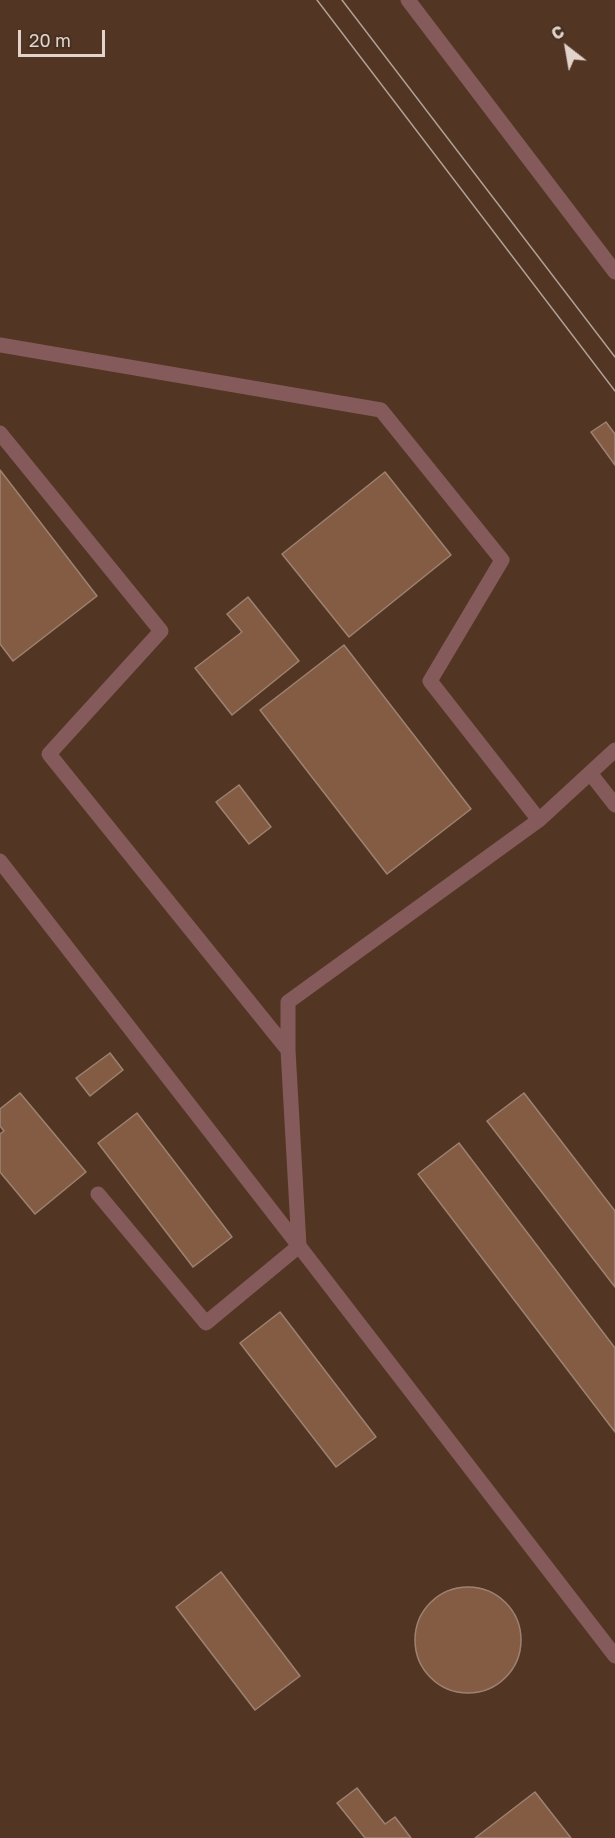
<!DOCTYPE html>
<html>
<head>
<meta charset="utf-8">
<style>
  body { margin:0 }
  #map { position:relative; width:615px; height:1838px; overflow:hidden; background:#463022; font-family:"Golos Text",sans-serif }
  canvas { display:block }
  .north { position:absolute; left:537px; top:18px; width:60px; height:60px; -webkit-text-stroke:4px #463022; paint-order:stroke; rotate:329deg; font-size:16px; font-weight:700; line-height:24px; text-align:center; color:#e2d4cb }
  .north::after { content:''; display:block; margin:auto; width:21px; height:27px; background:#e2d4cb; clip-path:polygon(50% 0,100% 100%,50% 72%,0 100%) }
  .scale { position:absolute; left:18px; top:30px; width:87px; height:27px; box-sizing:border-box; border:3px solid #e2d4cb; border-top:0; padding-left:8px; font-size:18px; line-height:21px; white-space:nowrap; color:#e2d4cb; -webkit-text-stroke:4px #463022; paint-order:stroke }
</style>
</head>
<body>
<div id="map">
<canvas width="615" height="1838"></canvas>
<div class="north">С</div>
<div class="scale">20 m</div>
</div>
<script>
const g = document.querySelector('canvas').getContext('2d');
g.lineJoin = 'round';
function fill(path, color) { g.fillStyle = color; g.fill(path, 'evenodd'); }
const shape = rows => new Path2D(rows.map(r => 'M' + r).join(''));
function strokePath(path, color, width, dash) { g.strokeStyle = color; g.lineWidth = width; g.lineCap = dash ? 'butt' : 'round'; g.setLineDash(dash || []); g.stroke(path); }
const built = shape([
  [0,0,615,0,615,1838,0,1838]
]);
const building = shape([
  [606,422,615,434,615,465,591,432,606,422],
  [0,470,97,596,13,661,0,644,0,470],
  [385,472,451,555,349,637,282,554,385,472],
  [248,597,299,661,232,715,195,668,242,632,227,614,248,597],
  [344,645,471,809,387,874,260,710,344,645],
  [239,785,271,827,249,844,216,802,239,785],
  [110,1053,123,1070,90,1096,76,1078,110,1053],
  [20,1093,86,1172,35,1214,0,1172,0,1134,4,1131,0,1126,0,1109,20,1093],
  [524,1093,615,1211,615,1287,487,1121,524,1093],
  [137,1113,232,1237,193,1267,98,1143,137,1113],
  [459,1143,615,1348,615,1432,418,1174,459,1143],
  [280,1312,376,1437,336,1467,240,1343,280,1312],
  [221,1572,300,1676,255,1710,176,1607,221,1572],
  '415 1640a53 53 0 1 1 106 0a53 53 0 1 1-106 0Z',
  [357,1788,385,1824,395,1817,411,1838,365,1838,337,1803,357,1788],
  [535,1792,571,1838,475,1838,535,1792]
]);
const minor = shape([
  [408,0,615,272],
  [0,345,381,410,502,560,430,681,539,820],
  [0,433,161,631,49,754,288,1050],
  [590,773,615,805],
  [0,861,299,1246,615,1656],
  [98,1194,206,1323,299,1246,288,1050,288,1002,539,820,615,750]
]);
const tram = shape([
  [317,0,615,391],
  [342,0,615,357]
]);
fill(built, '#523523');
fill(building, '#845c44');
strokePath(building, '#9d8273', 1.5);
strokePath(minor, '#845a5b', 15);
strokePath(tram, '#b1a095', 1.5);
</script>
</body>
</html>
